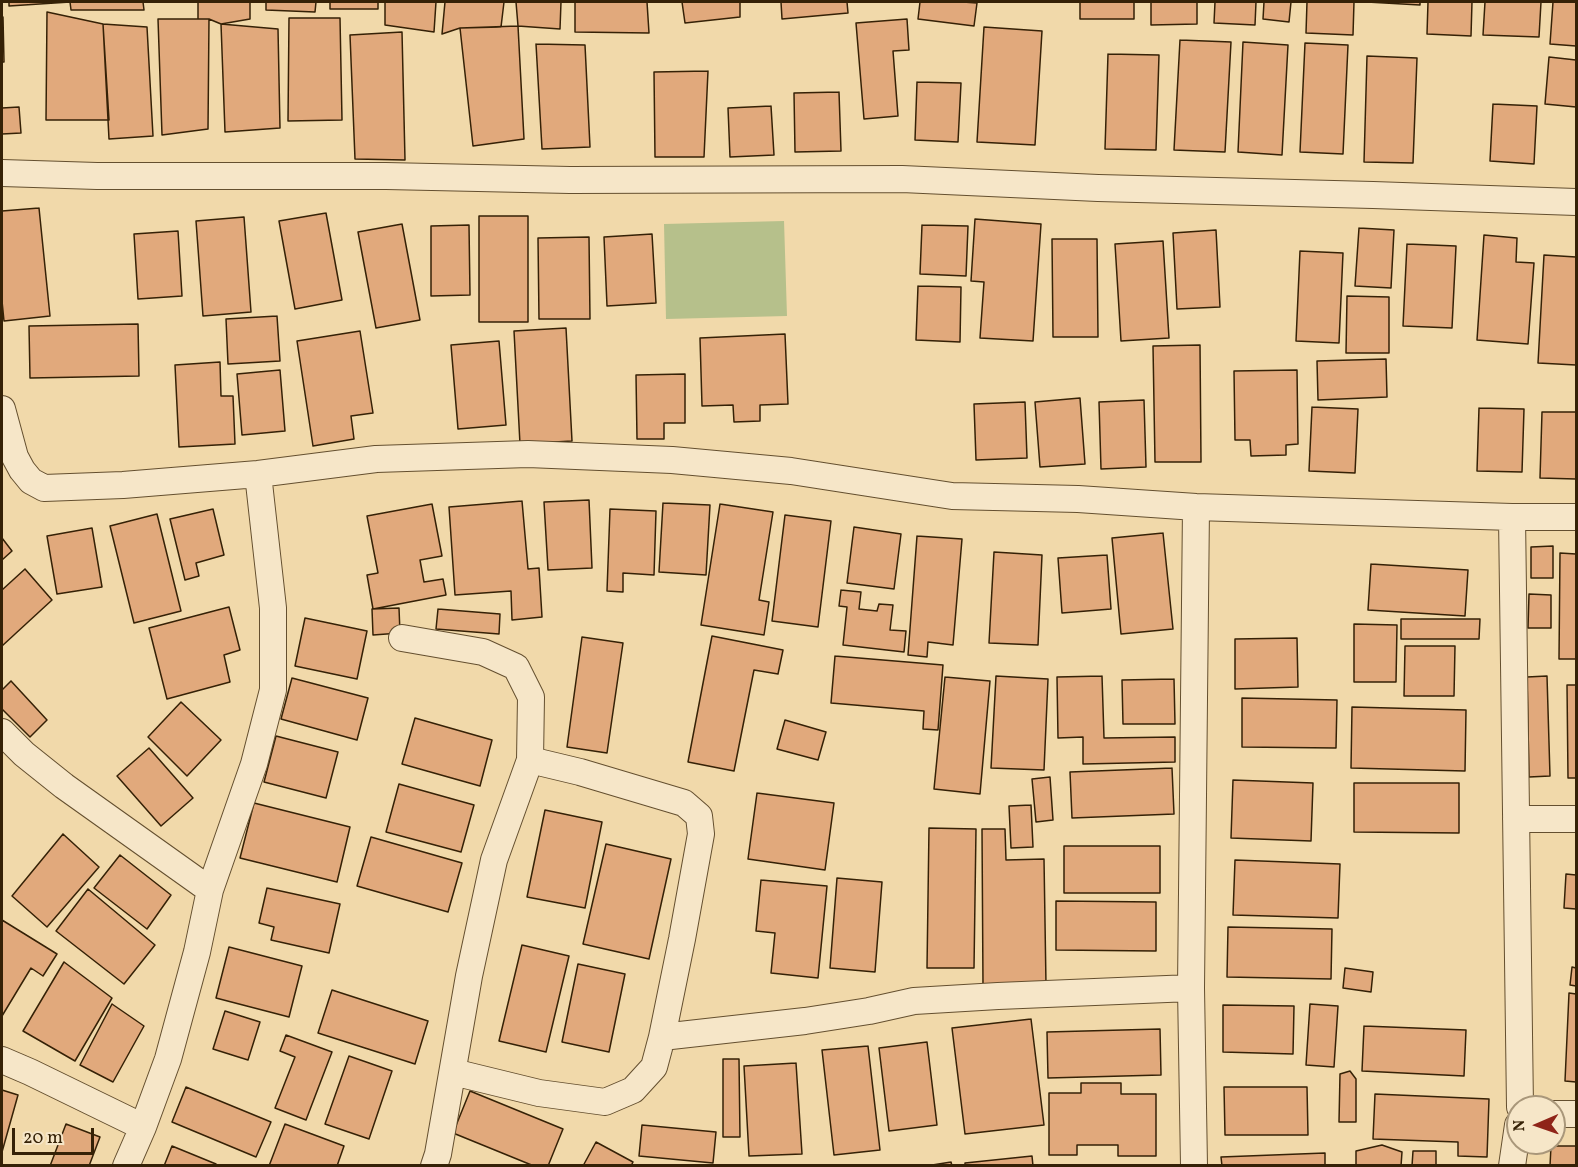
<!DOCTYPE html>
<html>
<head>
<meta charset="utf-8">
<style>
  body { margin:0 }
  #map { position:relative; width:1578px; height:1167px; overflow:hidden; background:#f1d9aa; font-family:Vollkorn,serif }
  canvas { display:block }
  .frame { position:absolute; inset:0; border:3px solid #352106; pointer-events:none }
  .north { position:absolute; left:1506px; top:1095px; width:60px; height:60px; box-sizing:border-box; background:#f6e6c8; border:2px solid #a9977a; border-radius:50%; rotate:268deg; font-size:16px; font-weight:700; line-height:24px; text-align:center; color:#352106 }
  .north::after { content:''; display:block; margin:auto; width:21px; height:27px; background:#8f2418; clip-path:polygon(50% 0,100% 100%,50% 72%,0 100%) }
  .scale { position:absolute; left:12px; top:1128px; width:82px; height:27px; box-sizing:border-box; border:3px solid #352106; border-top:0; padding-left:8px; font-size:18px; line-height:21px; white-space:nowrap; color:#352106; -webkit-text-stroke:4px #f6e6c8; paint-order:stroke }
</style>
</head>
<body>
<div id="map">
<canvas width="1578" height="1167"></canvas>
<div class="frame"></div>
<div class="north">N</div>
<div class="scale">20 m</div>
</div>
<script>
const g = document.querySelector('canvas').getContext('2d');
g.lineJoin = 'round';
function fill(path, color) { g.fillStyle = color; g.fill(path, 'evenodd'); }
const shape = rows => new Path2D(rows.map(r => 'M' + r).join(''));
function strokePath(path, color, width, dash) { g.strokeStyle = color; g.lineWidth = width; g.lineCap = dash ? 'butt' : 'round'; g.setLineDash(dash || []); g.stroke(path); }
const green = shape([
  [784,221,787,316,666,319,664,224]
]);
const building = shape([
  [9,2,70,2,9,6,9,2],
  [70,2,143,2,144,10,71,10,70,2],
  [198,2,250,2,250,19,221,24,209,19,198,19,198,2],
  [266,2,316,2,315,12,266,10,266,2],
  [330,2,378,2,378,9,330,9,330,2],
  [385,2,436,2,434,32,385,25,385,2],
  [445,2,504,2,501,27,460,28,442,34,445,2],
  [516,2,561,2,560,29,518,26,516,2],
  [575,2,647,2,649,33,575,32,575,2],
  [682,2,740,2,740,17,685,23,682,2],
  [781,2,847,2,848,13,782,19,781,2],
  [920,2,963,2,977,3,974,26,918,19,920,2],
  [1080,2,1134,2,1134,19,1080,19,1080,2],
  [1151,2,1197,2,1197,24,1151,25,1151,2],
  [1215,2,1256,2,1255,25,1214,23,1215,2],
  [1264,2,1291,2,1289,22,1263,19,1264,2],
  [1307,2,1354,2,1353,35,1306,33,1307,2],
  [1367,2,1420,2,1420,5,1367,2],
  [1428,2,1472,2,1471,36,1427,34,1428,2],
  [1485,2,1541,2,1539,37,1483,35,1485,2],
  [1553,2,1576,2,1576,46,1550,44,1553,2],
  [47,12,103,24,109,120,46,120,47,12],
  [3,17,4,62,2,62,2,18,3,17],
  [289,18,340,18,342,120,288,121,289,18],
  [158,19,209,19,208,129,162,135,158,19],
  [907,19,909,50,893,51,898,116,864,119,856,23,907,19],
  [103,24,147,27,153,136,109,139,103,24],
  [221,24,278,29,280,128,225,132,221,24],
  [518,26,524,139,473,146,460,28,518,26],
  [984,27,1042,31,1035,145,977,142,984,27],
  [402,32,405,160,355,159,350,35,402,32],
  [1180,40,1231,42,1225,152,1174,150,1180,40],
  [1243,42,1288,45,1282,155,1238,152,1243,42],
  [1305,43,1348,45,1343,154,1300,152,1305,43],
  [536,44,585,45,590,147,542,149,536,44],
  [1108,54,1159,55,1156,150,1105,149,1108,54],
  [1367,56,1417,58,1413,163,1364,162,1367,56],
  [1549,57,1576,60,1576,107,1545,104,1549,57],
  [708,71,704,157,655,157,654,72,708,71],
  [917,82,961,83,958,142,915,140,917,82],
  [839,92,841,151,795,152,794,93,839,92],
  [2,97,2,108,19,107,21,133,2,134,2,97],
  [1493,104,1537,106,1534,164,1490,161,1493,104],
  [771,106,774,155,730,157,728,108,771,106],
  [39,208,50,316,4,321,2,301,2,211,39,208],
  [326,213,342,300,295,309,279,221,326,213],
  [479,216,528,216,528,322,479,322,479,216],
  [244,217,251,312,203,316,196,221,244,217],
  [975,219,1041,224,1033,341,980,338,984,282,971,281,975,219],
  [402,224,420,320,376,328,358,232,402,224],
  [469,225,470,295,431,296,431,226,469,225],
  [922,225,968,226,966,276,920,274,922,225],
  [1359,228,1394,230,1391,288,1355,286,1359,228],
  [1216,230,1220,307,1177,309,1173,233,1216,230],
  [178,231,182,296,138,299,134,234,178,231],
  [652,234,656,303,607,306,604,237,652,234],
  [1484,235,1517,238,1516,262,1534,263,1528,344,1477,340,1484,235],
  [589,237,590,319,539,319,538,238,589,237],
  [1052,239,1097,239,1098,337,1053,337,1052,239],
  [1163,241,1169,338,1121,341,1115,244,1163,241],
  [1407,244,1456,246,1452,328,1403,326,1407,244],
  [1300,251,1343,253,1339,343,1296,341,1300,251],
  [1544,255,1576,257,1576,365,1538,363,1544,255],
  [918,286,961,287,960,342,916,340,918,286],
  [1347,296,1389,297,1389,353,1346,353,1347,296],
  [277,316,280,361,228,364,226,319,277,316],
  [138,324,139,376,30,378,29,326,138,324],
  [566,328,572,441,520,444,514,331,566,328],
  [360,331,373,413,351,416,354,439,313,446,297,341,360,331],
  [785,334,788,404,760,405,760,421,734,422,733,405,702,406,700,338,785,334],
  [499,341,506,425,458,429,451,345,499,341],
  [1200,345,1201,462,1155,462,1153,346,1200,345],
  [1386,359,1387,397,1318,400,1317,361,1386,359],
  [220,362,221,396,233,396,235,444,179,447,175,365,220,362],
  [280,370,285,431,242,435,237,374,280,370],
  [1297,370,1298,444,1286,445,1286,455,1251,456,1250,440,1235,440,1234,371,1297,370],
  [685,374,685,423,664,423,664,439,637,439,636,375,685,374],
  [1080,398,1085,464,1040,467,1035,402,1080,398],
  [1144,400,1146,467,1101,469,1099,402,1144,400],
  [1025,402,1027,458,976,460,974,404,1025,402],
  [1312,407,1358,409,1355,473,1309,471,1312,407],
  [1479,408,1524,409,1522,472,1477,471,1479,408],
  [1542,412,1576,412,1576,479,1540,478,1542,412],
  [589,500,592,568,548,570,544,502,589,500],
  [522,501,528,569,539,568,542,617,512,620,511,591,455,595,449,507,522,501],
  [663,503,710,505,706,575,659,572,663,503],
  [432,504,442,556,420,560,424,582,443,579,446,595,373,609,367,575,378,573,367,516,432,504],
  [720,504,773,512,759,600,769,602,764,635,701,625,720,504],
  [213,509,224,555,196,563,199,576,185,580,170,519,213,509],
  [610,509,656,511,654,575,623,573,623,592,607,591,610,509],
  [157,514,181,611,134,623,110,526,157,514],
  [785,515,831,521,818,627,772,621,785,515],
  [854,527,901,534,894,589,847,583,854,527],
  [92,528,102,587,57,594,47,536,92,528],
  [1163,533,1173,629,1121,634,1112,538,1163,533],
  [917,536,962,539,953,645,928,642,927,657,908,655,917,536],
  [2,538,12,551,2,560,2,538],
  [1553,546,1553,578,1531,578,1531,547,1553,546],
  [994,552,1042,555,1038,645,989,643,994,552],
  [1560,553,1576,554,1576,659,1559,659,1560,553],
  [1107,555,1111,609,1062,613,1058,558,1107,555],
  [1371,564,1468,570,1465,616,1368,610,1371,564],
  [25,569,52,600,2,646,2,590,25,569],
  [841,590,861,592,859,609,877,611,879,604,893,605,890,630,906,631,904,652,843,645,847,607,839,606,841,590],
  [1529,594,1551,595,1551,628,1528,628,1529,594],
  [229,607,240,650,224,655,230,682,167,699,149,628,229,607],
  [399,608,400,633,373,635,372,609,399,608],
  [438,609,500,614,499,634,436,629,438,609],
  [305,618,367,631,357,679,295,666,305,618],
  [1401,619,1480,619,1479,639,1401,639,1401,619],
  [1354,624,1397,625,1396,682,1354,682,1354,624],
  [712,636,783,650,778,674,754,670,734,771,688,762,712,636],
  [582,637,623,643,607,753,567,747,582,637],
  [1297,638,1298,687,1235,689,1235,639,1297,638],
  [1405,646,1455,646,1454,696,1404,696,1405,646],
  [835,656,943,665,938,730,923,729,924,711,831,703,835,656],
  [996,676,1048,679,1044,770,991,768,996,676],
  [1102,676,1104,738,1175,737,1175,762,1083,764,1083,737,1058,738,1057,677,1102,676],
  [1547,676,1550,776,1529,777,1527,677,1547,676],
  [945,677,990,681,980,794,934,789,945,677],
  [292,678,368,698,357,740,281,719,292,678],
  [1174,679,1175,724,1123,724,1122,680,1174,679],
  [11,681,47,720,30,737,2,709,2,690,11,681],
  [1567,685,1576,685,1576,778,1568,778,1567,685],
  [1242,698,1337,700,1336,748,1242,747,1242,698],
  [181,702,221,740,187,776,148,737,181,702],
  [1352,707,1466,710,1465,771,1351,768,1352,707],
  [415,718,492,740,480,786,402,764,415,718],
  [785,720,826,732,818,760,777,749,785,720],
  [276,736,338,752,326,798,264,782,276,736],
  [149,748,193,798,161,826,117,776,149,748],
  [1172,768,1174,814,1072,818,1070,772,1172,768],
  [1050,777,1053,820,1036,822,1032,779,1050,777],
  [1233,780,1313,783,1311,841,1231,838,1233,780],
  [1354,783,1459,783,1459,833,1354,832,1354,783],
  [399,784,474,805,461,852,386,832,399,784],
  [757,793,834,803,825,870,748,859,757,793],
  [254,803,350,827,337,882,240,858,254,803],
  [1031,805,1033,847,1011,848,1009,806,1031,805],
  [545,810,602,822,585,908,527,897,545,810],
  [929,828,976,829,974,968,927,968,929,828],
  [982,829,1005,829,1006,860,1044,859,1046,985,983,986,982,829],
  [63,834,99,867,47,927,12,896,63,834],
  [371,837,462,863,448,912,357,886,371,837],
  [606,844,671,859,649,959,583,944,606,844],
  [1064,846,1160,846,1160,893,1064,893,1064,846],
  [120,855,171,895,147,929,94,888,120,855],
  [1235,860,1340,864,1338,918,1233,915,1235,860],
  [1566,874,1576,875,1576,909,1564,908,1566,874],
  [837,878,882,882,875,972,830,968,837,878],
  [761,880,827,886,818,978,771,973,775,933,756,931,761,880],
  [267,888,340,904,329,953,271,940,274,927,259,923,267,888],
  [88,889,155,945,124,984,56,931,88,889],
  [1056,901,1156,902,1156,951,1056,950,1056,901],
  [2,920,57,954,43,976,31,968,2,1016,2,920],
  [1228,927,1332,929,1331,979,1227,977,1228,927],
  [522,945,569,956,546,1052,499,1041,522,945],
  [229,947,302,966,289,1017,216,998,229,947],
  [64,962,112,998,75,1061,23,1031,64,962],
  [578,964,625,974,609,1052,562,1042,578,964],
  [1572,967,1576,968,1576,986,1570,985,1572,967],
  [1345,968,1373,972,1371,992,1343,988,1345,968],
  [332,990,428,1021,415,1064,318,1033,332,990],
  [1569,993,1576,994,1576,1082,1565,1081,1569,993],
  [112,1004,144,1026,113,1082,80,1065,112,1004],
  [1310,1004,1338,1006,1334,1067,1306,1065,1310,1004],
  [1223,1005,1294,1006,1293,1054,1223,1052,1223,1005],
  [225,1011,260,1022,248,1060,213,1049,225,1011],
  [1031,1019,1044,1125,965,1134,952,1028,1031,1019],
  [1364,1026,1466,1030,1464,1076,1362,1071,1364,1026],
  [1160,1029,1161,1075,1048,1078,1047,1032,1160,1029],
  [286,1035,332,1052,306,1120,275,1108,295,1057,280,1051,286,1035],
  [927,1042,937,1125,889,1131,879,1048,927,1042],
  [868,1046,880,1150,834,1155,822,1050,868,1046],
  [349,1056,392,1071,369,1139,325,1124,349,1056],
  [723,1059,739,1059,740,1137,723,1137,723,1059],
  [796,1063,802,1154,749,1156,744,1066,796,1063],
  [1350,1071,1356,1079,1356,1122,1339,1122,1340,1074,1350,1071],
  [1081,1083,1121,1083,1121,1094,1156,1094,1156,1156,1118,1156,1118,1145,1077,1145,1077,1155,1049,1155,1049,1093,1081,1093,1081,1083],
  [186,1087,271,1122,256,1157,172,1122,186,1087],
  [1224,1087,1307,1087,1308,1135,1225,1135,1224,1087],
  [2,1090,18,1095,2,1152,2,1090],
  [470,1091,563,1129,548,1166,534,1166,453,1133,470,1091],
  [1375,1094,1489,1099,1487,1157,1458,1156,1458,1142,1373,1139,1375,1094],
  [66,1124,100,1137,89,1166,50,1166,66,1124],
  [285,1124,344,1146,337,1166,269,1166,285,1124],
  [642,1125,716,1132,713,1163,639,1156,642,1125],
  [596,1142,633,1162,631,1166,583,1166,596,1142],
  [1382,1145,1402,1152,1401,1166,1356,1166,1356,1151,1382,1145],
  [172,1146,216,1164,216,1166,164,1166,172,1146],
  [1551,1146,1576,1146,1576,1166,1550,1166,1551,1146],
  [1413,1151,1436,1151,1436,1166,1412,1166,1413,1151],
  [1325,1153,1325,1166,1222,1166,1221,1157,1325,1153],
  [1032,1156,1033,1166,965,1166,965,1163,1032,1156],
  [951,1162,952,1166,926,1166,951,1162]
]);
const minor = shape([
  [2,173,97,176,386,176,570,180,902,179,1098,188,1373,195,1576,202],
  [2,409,15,457,22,470,31,481,44,488,123,485,258,474,376,459,528,454,672,460,791,471,952,496,1078,499,1196,507,1512,517,1576,517],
  [1512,517,1520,1107],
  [402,638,483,652,516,667,531,697,530,760,580,772,684,803,699,816,701,834,682,939,662,1037,805,1021,869,1011,914,1001,998,996,1191,988],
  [2,732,24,754,64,786,210,890,197,952,168,1059,143,1127,126,1166],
  [1516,819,1576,819],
  [210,890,254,764,273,690,273,608,258,474],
  [2,1060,30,1072,143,1127],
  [453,1072,539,1093,605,1102,633,1090,654,1067,662,1037],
  [1554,1114,1576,1114],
  [434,1166,438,1154,469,976,494,860,530,760],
  [1194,1166,1191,988,1196,507],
  [1512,1166,1518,1125]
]);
fill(green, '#b6c08b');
fill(building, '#e1a97c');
strokePath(building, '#352106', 1.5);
strokePath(minor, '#644f2f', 28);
strokePath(minor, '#f6e6c8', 26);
</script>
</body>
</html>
